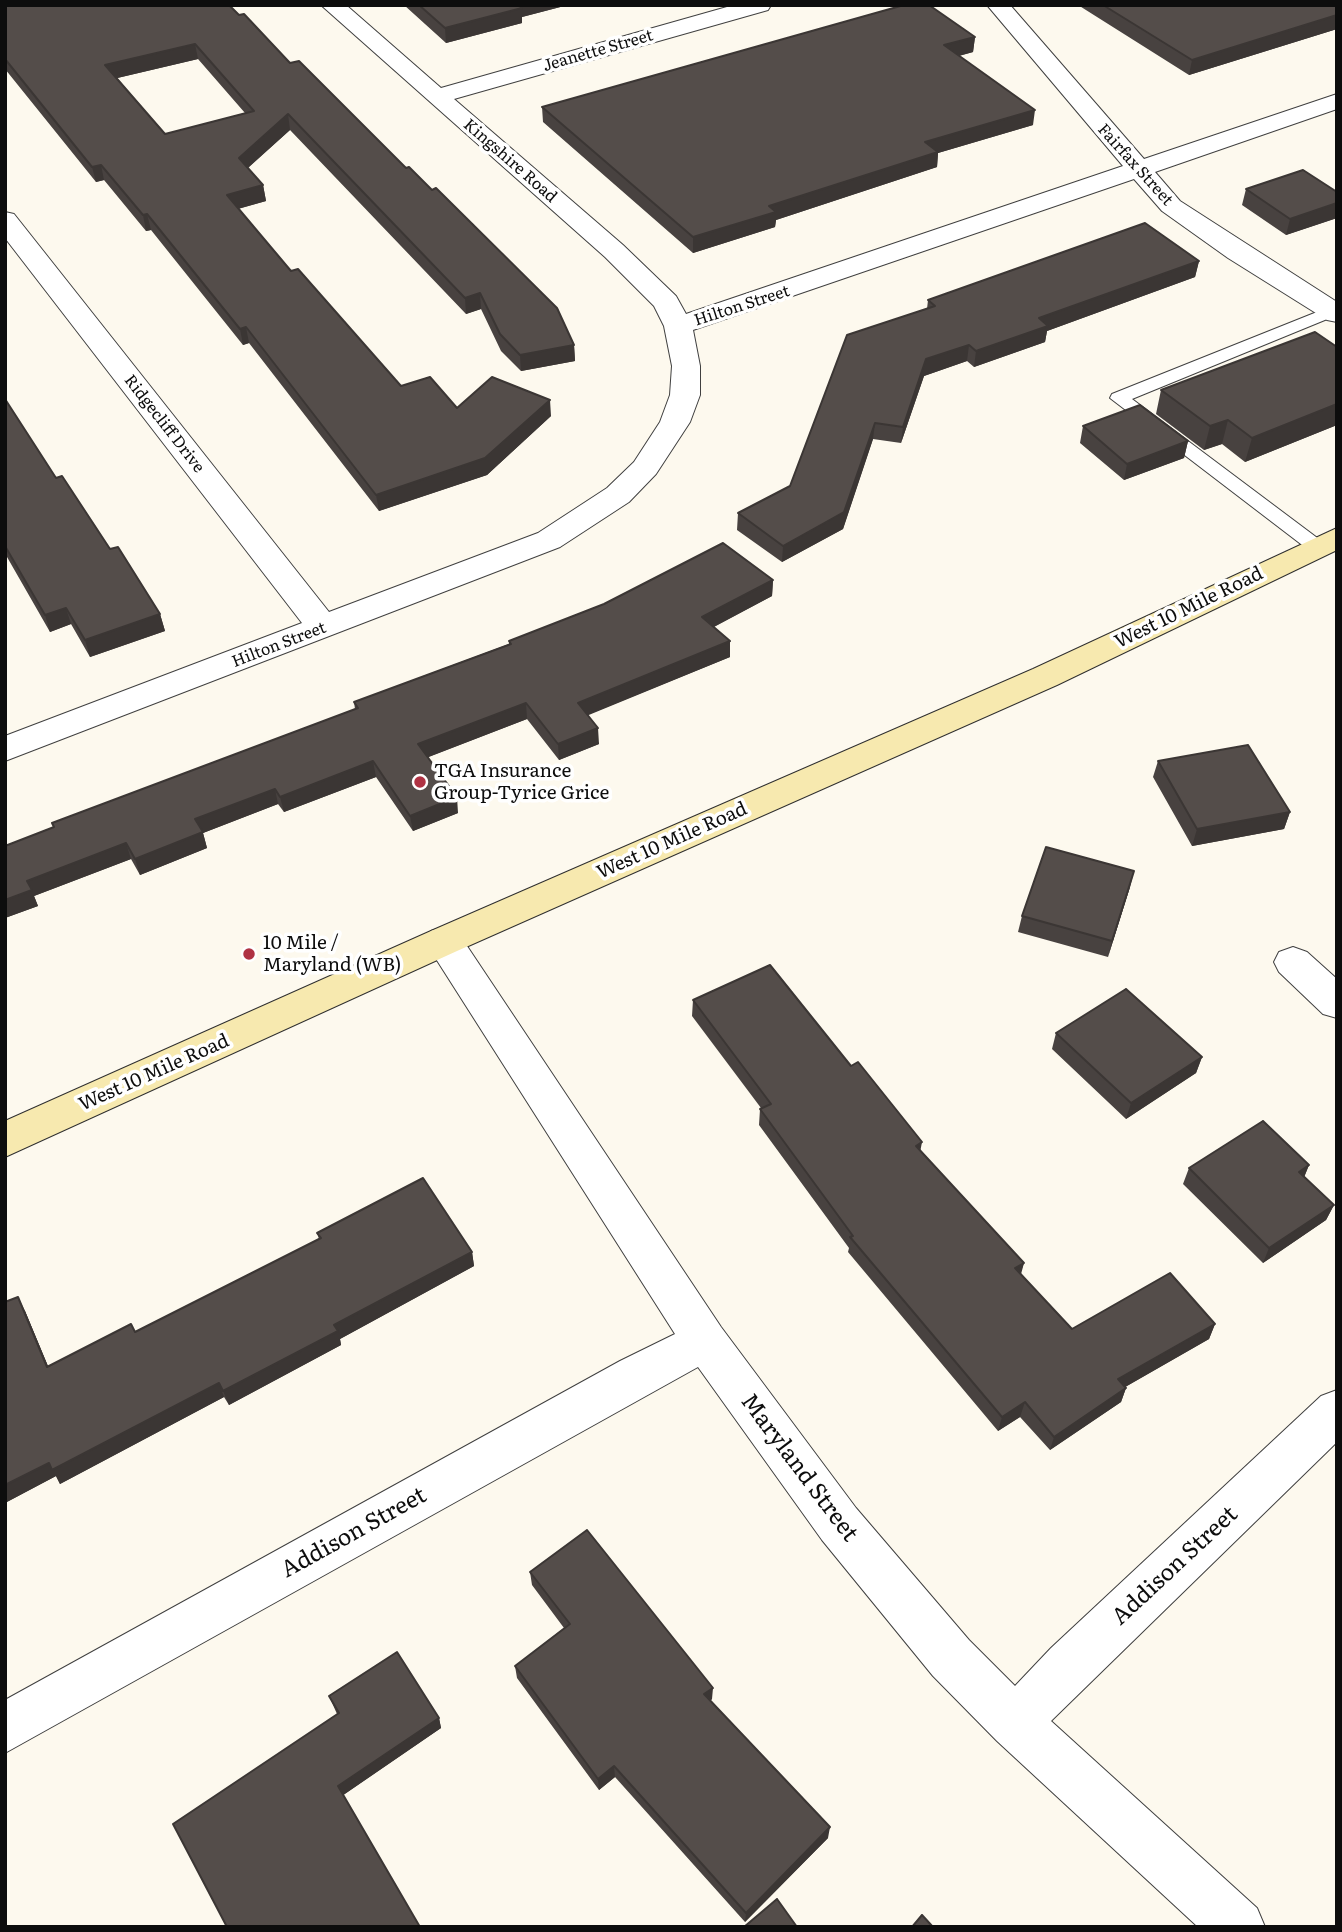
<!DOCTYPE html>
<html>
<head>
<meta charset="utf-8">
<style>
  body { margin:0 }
  #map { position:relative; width:1342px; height:1932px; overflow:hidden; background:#fdf9ee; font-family:Literata,serif }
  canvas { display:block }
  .frame { position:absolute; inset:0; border:7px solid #0d0d0d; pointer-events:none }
</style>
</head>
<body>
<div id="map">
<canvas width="1342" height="1932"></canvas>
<div class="frame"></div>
</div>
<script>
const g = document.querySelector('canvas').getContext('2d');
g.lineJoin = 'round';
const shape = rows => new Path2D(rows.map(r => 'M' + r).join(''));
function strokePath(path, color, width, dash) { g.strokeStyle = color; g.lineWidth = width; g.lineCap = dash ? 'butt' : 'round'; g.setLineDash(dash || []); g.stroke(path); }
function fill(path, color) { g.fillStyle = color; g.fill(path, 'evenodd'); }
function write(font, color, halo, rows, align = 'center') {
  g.font = font + ' Literata,serif'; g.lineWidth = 7; g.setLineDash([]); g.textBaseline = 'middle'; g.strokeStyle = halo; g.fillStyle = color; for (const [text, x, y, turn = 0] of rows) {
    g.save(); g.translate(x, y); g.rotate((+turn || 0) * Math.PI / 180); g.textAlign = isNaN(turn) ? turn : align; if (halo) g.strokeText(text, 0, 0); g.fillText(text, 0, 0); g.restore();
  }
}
const lane = shape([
  [1332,306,1337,307,1337,315,1132,399,1324,543,1327,547,1324,551,1317,553,1310,551,1110,398,1112,394,1332,306]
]);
const street = shape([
  [321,5,346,5,441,88,734,5,771,5,768,10,454,99,623,245,676,296,686,314,1123,166,987,5,1010,5,1144,159,1337,94,1337,109,1155,172,1180,201,1337,302,1337,322,1327,320,1228,258,1162,211,1134,179,693,330,700,366,700,395,690,422,656,474,629,502,560,547,5,761,5,736,302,623,5,238,5,212,14,214,329,612,538,533,607,488,634,462,660,422,670,395,672,366,664,326,654,306,605,257,321,5],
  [444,927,457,931,721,1327,856,1508,969,1640,1015,1686,1051,1648,1321,1396,1337,1390,1337,1442,1051,1721,1257,1908,1265,1927,1198,1927,997,1741,933,1676,822,1540,698,1367,5,1753,5,1700,620,1361,675,1334,431,951,425,941,431,931,444,927],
  [1293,947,1307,952,1337,979,1337,1018,1323,1014,1279,972,1274,962,1279,952,1293,947]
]);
const secondary = shape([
  [1337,528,1337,550,1057,685,457,951,5,1157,5,1121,431,931,1033,669,1337,528]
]);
const wall = shape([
  [5,5,290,63,574,345,575,361,521,371,501,351,481,309,466,314,290,130,248,168,263,185,266,201,238,209,291,271,401,386,457,408,551,416,487,475,379,511,249,343,243,345,151,230,146,231,104,180,96,182,5,69],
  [198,59,245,113,165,134,117,78],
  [404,5,568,5,522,17,522,23,446,43],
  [1078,5,1337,5,1337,29,1189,75],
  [975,37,973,52,959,56,1033,125,938,153,937,167,776,220,775,227,693,253,543,122,542,107],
  [1246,189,1337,192,1337,218,1286,235,1242,205],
  [1199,261,1195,277,1047,331,1045,342,974,367,967,361,924,376,901,443,873,439,843,529,782,562,737,530,738,513,790,486,927,309,928,300],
  [1337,347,1337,425,1245,462,1222,444,1204,450,1156,414,1161,390],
  [5,399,56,478,160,614,165,631,90,657,71,624,50,632,7,557,5,557],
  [1083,426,1188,441,1184,458,1124,480,1080,443],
  [773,580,772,596,714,627,730,657,587,715,599,744,559,760,527,719,428,757,458,813,413,831,376,777,284,812,278,804,203,833,207,848,140,875,131,859,34,896,38,906,5,918,54,828,52,823,355,709,354,702,509,644,509,641],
  [1158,761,1290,812,1284,829,1192,846,1153,777],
  [1130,887,1108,957,1018,932,1022,916],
  [693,1000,851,1066,921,1151,1024,1263,1020,1274,1072,1329,1215,1324,1209,1339,1125,1387,1126,1388,1121,1402,1050,1450,1020,1417,998,1431,848,1252,849,1248,759,1125,760,1109,761,1108,692,1016],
  [1056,1033,1202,1057,1196,1073,1126,1119,1052,1049],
  [1309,1165,1304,1177,1334,1205,1326,1220,1263,1263,1183,1184,1189,1168],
  [317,1233,472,1252,474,1266,340,1339,341,1345,229,1405,224,1397,60,1484,56,1476,5,1503,5,1302,25,1311,48,1366,135,1332,319,1239],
  [530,1572,712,1699,710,1701,828,1838,745,1922,615,1777,599,1790,517,1678,515,1666,564,1628,532,1585],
  [329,1696,439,1718,441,1728,343,1795,227,1927,337,1714]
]);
const shadedWall = shape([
  [516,5,568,5,522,17,522,23,446,43,445,28],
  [1337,15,1337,29,1189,75,1192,60],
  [975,37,973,52,943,60,944,45],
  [195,44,198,59,109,80,105,65],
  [1035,110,1033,125,938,153,937,167,776,220,775,227,693,253,693,237,925,142],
  [288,114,290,130,242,173,239,158],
  [101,165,104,180,96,182,92,167],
  [263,185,266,201,230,211,227,195],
  [1337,203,1337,218,1286,235,1290,219],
  [147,214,151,230,146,231,143,215],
  [1199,261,1195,277,1047,331,1045,342,974,367,976,351,1039,318],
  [480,293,481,309,466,314,465,298],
  [246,327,249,343,243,345,240,329],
  [574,345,575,361,521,371,520,355],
  [969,345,967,361,924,376,901,443,903,427,926,359],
  [550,400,551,416,487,475,379,511,376,495],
  [1337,404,1337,425,1245,462,1252,438],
  [1228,420,1222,444,1204,450,1210,426],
  [875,423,873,439,843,529,782,562,783,546],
  [1188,441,1184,458,1124,480,1127,464],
  [773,580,772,596,702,633,702,617],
  [66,608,71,624,50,632,45,615],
  [160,614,165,631,90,657,85,640],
  [730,641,730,657,579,719,578,703],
  [526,703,527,719,421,760,418,744],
  [598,728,599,744,559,760,558,744],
  [373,761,376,777,284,812,280,797],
  [275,789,278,804,203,833,207,848,140,875,135,859,195,819],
  [457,797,458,813,413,831,410,816],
  [1290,812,1284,829,1192,846,1197,829],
  [126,843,131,859,34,896,38,906,5,918,5,900,27,881],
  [1134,871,1130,887,1108,957,1112,941],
  [1202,1057,1196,1073,1126,1119,1131,1103],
  [922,1142,919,1158,916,1146],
  [1309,1165,1303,1180,1299,1172],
  [1334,1205,1326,1220,1263,1263,1269,1248],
  [472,1252,474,1266,340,1339,341,1345,229,1405,223,1391,334,1325],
  [1024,1263,1020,1278,1015,1268],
  [18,1297,25,1311,54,1381,47,1367],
  [1215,1324,1209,1339,1113,1394,1118,1379],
  [219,1383,224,1397,60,1484,56,1476,5,1503,5,1485,49,1463],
  [1126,1388,1121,1402,1050,1450,1054,1437],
  [1025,1402,1020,1417,998,1431,1002,1417],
  [713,1688,712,1699,704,1706,704,1694],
  [439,1718,441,1728,342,1796,338,1786],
  [614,1766,615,1777,599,1790,598,1779],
  [830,1827,828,1838,745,1922,746,1913]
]);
const building = shape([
  [5,5,229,5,239,15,244,14,290,63,299,61,406,168,409,167,432,190,436,188,557,308,574,345,520,355,500,334,480,293,465,298,288,114,239,158,263,185,227,195,291,271,298,269,401,386,430,377,457,408,492,377,550,400,485,458,376,495,246,327,240,329,147,214,143,215,101,165,92,167,5,59,5,5],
  [195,44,254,111,165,134,105,65,195,44],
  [419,5,518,5,522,8,445,28,419,5],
  [904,5,929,5,975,37,944,45,1035,110,925,142,938,152,769,206,776,212,693,237,542,107,904,5],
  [1103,5,1337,5,1337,15,1192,60,1103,5],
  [1303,170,1337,192,1337,203,1290,219,1246,189,1303,170],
  [1145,223,1199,261,1039,318,1048,326,976,351,969,345,926,359,903,427,875,423,844,512,783,546,738,513,790,486,847,335,935,306,928,300,1145,223],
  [1315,332,1337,347,1337,404,1252,438,1228,420,1210,426,1161,390,1315,332],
  [5,399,56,478,62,476,110,549,118,547,160,614,85,640,66,608,45,615,5,546,5,399],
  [1140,405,1188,441,1127,464,1083,426,1140,405],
  [723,543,773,580,702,617,730,641,578,703,598,728,558,744,526,703,418,744,457,797,410,816,373,761,280,797,275,789,195,819,203,832,135,859,126,843,27,881,32,890,5,900,5,846,54,827,52,823,358,708,354,702,511,644,509,641,604,604,723,543],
  [1248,745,1290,812,1197,829,1158,761,1248,745],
  [1046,847,1134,871,1112,941,1022,916,1046,847],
  [770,965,851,1066,858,1062,922,1142,916,1146,1024,1263,1015,1268,1072,1329,1170,1273,1215,1324,1118,1379,1126,1388,1054,1437,1025,1402,1002,1417,850,1237,853,1236,760,1109,771,1104,693,1000,770,965],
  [1126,989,1202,1057,1131,1103,1056,1033,1126,989],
  [1263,1121,1309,1165,1299,1172,1334,1205,1269,1248,1189,1168,1263,1121],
  [423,1178,472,1252,334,1325,338,1331,223,1391,219,1383,52,1470,49,1463,5,1485,5,1302,18,1297,47,1367,131,1324,135,1332,321,1238,317,1233,423,1178],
  [587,1530,713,1688,704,1694,830,1827,746,1913,614,1766,598,1779,515,1666,570,1624,530,1572,587,1530],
  [397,1652,439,1718,338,1786,420,1927,227,1927,173,1824,339,1713,329,1696,397,1652],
  [777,1899,797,1927,744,1927,777,1899],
  [922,1915,933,1927,912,1927,922,1915]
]);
const markers = [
  [420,782,7,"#af3243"],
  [249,954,7,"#af3243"]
];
const farStreetnames = [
  ["Jeanette Street",598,51,-16],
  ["Kingshire Road",510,161,41],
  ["Fairfax Street",1135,165,48],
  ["Hilton Street",742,306,-18],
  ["Ridgecliff Drive",164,424,52],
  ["Hilton Street",279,645,-21]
];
const streetNames = [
  ["West 10 Mile Road",1189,608,-26],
  ["West 10 Mile Road",672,841,-24],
  ["West 10 Mile Road",154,1073,-24]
];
const poiNames = [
  ["TGA Insurance",434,771],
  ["Group-Tyrice Grice",434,793],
  ["10 Mile /",263,943],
  ["Maryland (WB)",263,965]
];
const nearStreetnames = [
  ["Maryland Street",799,1468,53],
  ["Addison Street",354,1533,-29],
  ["Addison Street",1175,1566,-43]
];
strokePath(lane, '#404040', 2);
strokePath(street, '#404040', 2);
strokePath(secondary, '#2f2f2f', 2);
fill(lane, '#fff');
fill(street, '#fff');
fill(secondary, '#f7e9af');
fill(wall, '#484240');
fill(shadedWall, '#3b3634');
fill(building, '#544d4a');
strokePath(building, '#3b3634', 2);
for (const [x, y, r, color] of markers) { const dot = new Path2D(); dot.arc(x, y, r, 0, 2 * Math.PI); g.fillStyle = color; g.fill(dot); strokePath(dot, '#fff', 2.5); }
write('16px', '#0d0d0d', '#fff', farStreetnames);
write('19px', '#0d0d0d', '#fff', streetNames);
write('19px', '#0d0d0d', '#fff', poiNames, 'left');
write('23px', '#0d0d0d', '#fff', nearStreetnames);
</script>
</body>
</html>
